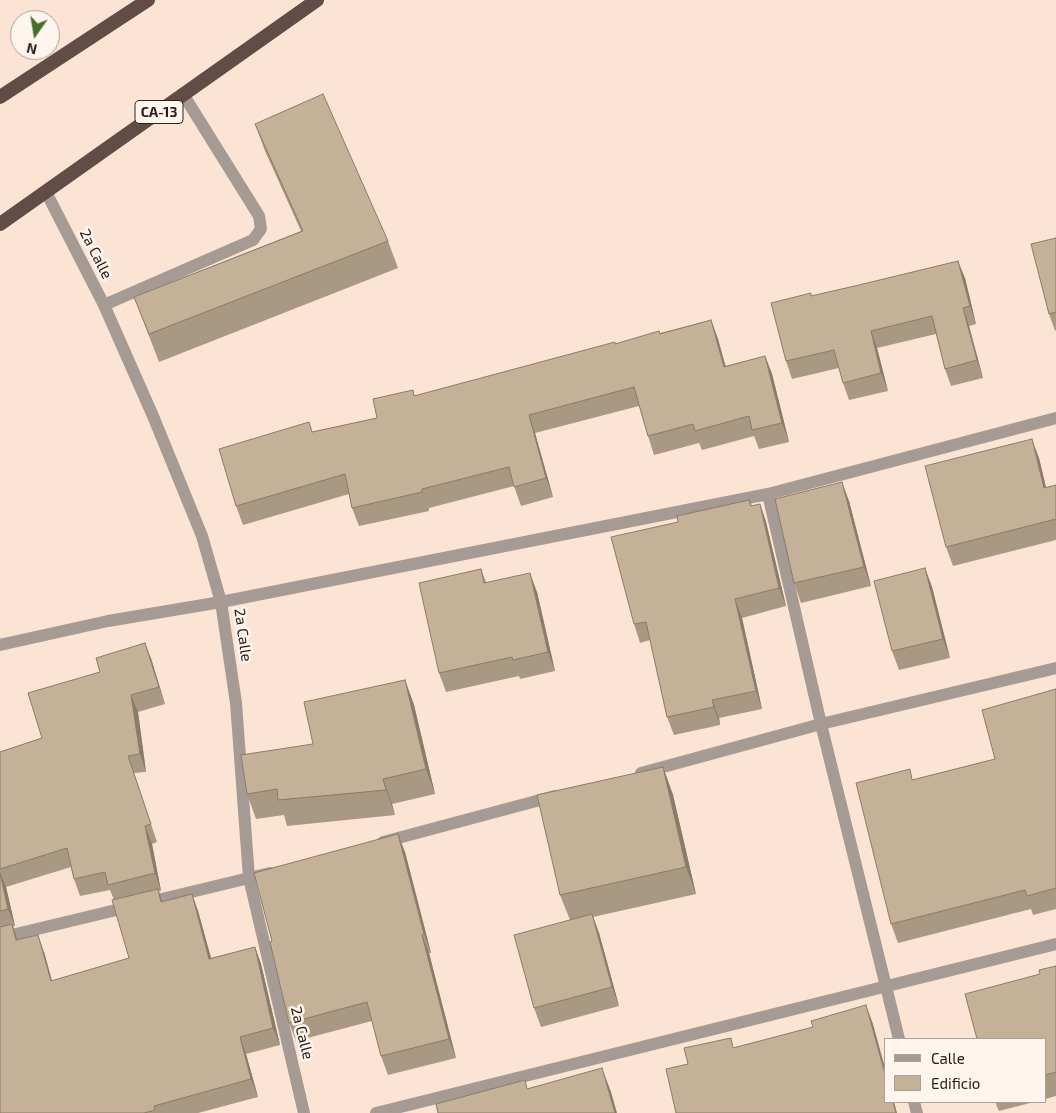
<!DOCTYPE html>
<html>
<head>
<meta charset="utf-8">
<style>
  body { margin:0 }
  #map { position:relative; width:1056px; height:1113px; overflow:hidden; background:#fce4d4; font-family:"Exo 2",sans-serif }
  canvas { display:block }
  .legend { position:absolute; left:884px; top:1038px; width:162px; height:65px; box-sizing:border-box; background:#fef5ee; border:1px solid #a9a099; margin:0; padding:6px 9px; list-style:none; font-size:15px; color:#29201a }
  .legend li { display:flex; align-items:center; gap:10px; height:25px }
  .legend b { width:25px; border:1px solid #a9a099 }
  .north { position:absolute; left:10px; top:10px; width:50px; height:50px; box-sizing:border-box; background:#fef5ee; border:1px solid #a9a099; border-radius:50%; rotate:193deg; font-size:14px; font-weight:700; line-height:20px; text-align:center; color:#29201a }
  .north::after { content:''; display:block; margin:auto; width:18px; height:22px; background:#486f2a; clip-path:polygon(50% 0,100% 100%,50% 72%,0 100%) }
</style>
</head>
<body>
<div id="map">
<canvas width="1056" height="1113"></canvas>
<ul class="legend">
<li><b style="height:6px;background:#a69a95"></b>Calle</li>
<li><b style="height:14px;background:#c4b197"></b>Edificio</li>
</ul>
<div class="north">N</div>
</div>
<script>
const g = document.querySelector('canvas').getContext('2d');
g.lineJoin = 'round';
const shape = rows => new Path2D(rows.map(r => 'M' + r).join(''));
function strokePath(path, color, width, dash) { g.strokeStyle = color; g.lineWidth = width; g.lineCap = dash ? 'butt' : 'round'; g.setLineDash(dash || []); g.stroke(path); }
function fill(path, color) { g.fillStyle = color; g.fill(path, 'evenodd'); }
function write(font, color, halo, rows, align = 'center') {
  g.font = font + ' "Exo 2",sans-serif'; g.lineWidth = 5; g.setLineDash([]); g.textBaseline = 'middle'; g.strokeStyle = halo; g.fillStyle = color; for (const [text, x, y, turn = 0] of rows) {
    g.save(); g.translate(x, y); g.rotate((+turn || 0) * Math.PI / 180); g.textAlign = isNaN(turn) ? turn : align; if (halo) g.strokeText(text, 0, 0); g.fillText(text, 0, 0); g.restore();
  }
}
const service = shape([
  [104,305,253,240,261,229,259,216,183,94]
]);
const minor = shape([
  [46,192,104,305,153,416,202,536,221,602,236,703,249,878,304,1113],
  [768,494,821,724,899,1039],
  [0,645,108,621,221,602,768,494,1056,418],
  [641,773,821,724,1056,668],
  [383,842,555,796],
  [0,938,270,873],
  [914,1102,917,1113],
  [376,1113,1056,944]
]);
const trunk = shape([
  [0,97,148,0],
  [0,224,317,0]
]);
const wall = shape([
  [255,124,388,241,398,268,159,362,134,297,301,231,265,151],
  [1056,238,1056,330,1055,331,1049,314],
  [965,278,976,324,969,326,983,378,951,386,945,369,936,334,877,348,888,391,849,400,843,383,839,368,792,379,786,361,811,296],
  [711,320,718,339,725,366,765,356,772,374,789,442,759,449,754,436,702,450,699,443,654,455,648,436,639,406,535,433,553,497,521,506,514,486,429,508,429,511,359,526,352,508,349,494,243,525,236,506,313,432,377,418,415,396,615,344,660,333],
  [1039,458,1046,488,1056,485,1056,540,953,566,946,547],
  [749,500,752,506,760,504,766,522,786,606,742,618,762,709,719,718,720,725,674,735,667,717,650,640,640,643,634,624,678,522],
  [849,501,871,586,801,603,794,583],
  [925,568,932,587,950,658,899,670,892,651],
  [481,569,486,582,537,592,555,671,520,679,519,676,446,692,439,673],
  [145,643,165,704,138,712,146,772,134,773,157,842,152,844,161,891,159,891,162,902,192,894,198,911,211,958,255,947,261,964,280,1045,246,1054,258,1097,198,1113,0,1113,0,752,42,738,100,672],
  [71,867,74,879,80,896,110,890,114,900,129,958,52,981,44,952,18,940,13,927,15,926,6,887],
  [405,680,414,705,435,794,392,804,395,815,287,826,284,815,256,819,247,794,313,744],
  [1056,689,1056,909,1033,915,1031,909,898,943,891,924,914,780,995,759],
  [663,767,673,795,696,894,593,917,599,933,619,1006,541,1027,534,1008,570,920,560,895],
  [405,852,431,953,429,953,456,1058,388,1075,381,1056,372,1021,296,1041,289,1023,272,941],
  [1056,966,1056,1096,1045,1099,1045,1039,1040,974],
  [995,1102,1034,1102,999,1111]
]);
const shadedWall = shape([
  [958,261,965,278,976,324,970,306],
  [963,308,969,326,983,378,977,360],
  [711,320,718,339,731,385,724,367],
  [871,331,877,348,888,391,881,373],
  [765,356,772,374,789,442,782,423],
  [529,415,535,433,553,497,546,478],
  [1032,439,1039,458,1051,508,1044,488],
  [842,482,849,501,871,586,864,567],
  [760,504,766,522,786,606,779,588],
  [925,568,932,587,950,658,943,639],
  [530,573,537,592,555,671,548,652],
  [735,599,742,618,762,709,756,691],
  [145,643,152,661,165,704,159,687],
  [405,680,414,705,435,794,426,769],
  [131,695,138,712,146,772,140,754],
  [712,700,719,718,720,725,714,707],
  [663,767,673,795,696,894,686,867],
  [383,779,392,804,395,815,386,790],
  [145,826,152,844,161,891,155,873],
  [398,834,405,852,431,953,424,934],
  [0,872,6,887,15,926,8,909],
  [158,889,164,907,161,902],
  [192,894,198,911,216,976,209,959],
  [592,914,599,933,619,1006,612,987],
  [12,924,18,942,16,940],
  [38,935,44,952,57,999,51,981],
  [422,935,429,953,456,1058,449,1039],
  [255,947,261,964,280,1045,273,1028],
  [866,1005,873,1024,885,1068,885,1074],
  [240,1037,246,1054,258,1097,251,1079],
  [602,1068,611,1092,617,1113,615,1113],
  [893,1102,894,1102,897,1113,896,1113]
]);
const building = shape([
  [323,94,388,241,149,334,134,297,303,231,255,124,323,94],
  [1056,238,1056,312,1049,314,1031,244,1056,238],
  [958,261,970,306,963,308,977,360,945,369,932,316,871,331,881,373,843,383,834,350,786,361,771,303,811,293,811,296,859,285,958,261],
  [711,320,724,367,765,356,782,423,752,430,749,416,695,431,693,424,648,436,634,387,529,415,546,478,514,487,509,467,422,489,422,492,352,508,345,474,236,506,219,449,309,422,312,432,377,418,373,399,413,390,414,396,615,342,615,344,659,331,660,334,711,320],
  [1032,439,1044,488,1056,485,1056,519,946,547,925,466,1032,439],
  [842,482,864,567,794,583,775,499,842,482],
  [749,500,751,506,760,504,779,588,735,599,756,691,712,700,714,707,667,717,646,622,634,624,611,537,678,522,677,516,749,500],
  [925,568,943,639,892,651,874,581,925,568],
  [481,569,484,583,530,573,548,652,513,660,512,657,439,673,419,583,481,569],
  [145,643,159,687,131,695,140,754,128,756,151,824,145,826,155,873,108,885,105,872,74,879,67,848,0,869,0,752,42,738,28,693,100,672,96,658,145,643],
  [405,680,426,769,383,779,386,790,278,800,277,789,247,794,241,755,313,744,304,702,405,680],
  [1056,689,1056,888,1027,896,1025,890,891,924,856,783,910,769,912,780,995,759,982,710,1056,689],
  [663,767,686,867,560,895,537,795,663,767],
  [398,834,424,934,422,935,449,1039,381,1056,367,1002,289,1023,270,942,272,941,254,873,398,834],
  [0,873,8,909,0,911,0,873],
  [158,889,161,902,192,894,209,959,255,947,273,1028,240,1037,251,1079,154,1106,155,1110,144,1113,0,1113,0,927,12,924,16,940,38,935,51,981,129,958,112,900,158,889],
  [592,914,612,987,534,1008,514,935,592,914],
  [1056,966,1056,1072,1045,1075,1045,1039,977,1039,965,994,1040,974,1039,970,1056,966],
  [866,1005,885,1074,885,1102,893,1102,896,1113,676,1113,666,1069,688,1064,684,1048,731,1038,733,1048,813,1027,811,1021,866,1005],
  [602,1068,615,1113,438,1113,436,1104,525,1080,527,1089,602,1068]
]);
const shields = [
  [159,112,48]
];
const shieldNames = [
  ["CA-13",159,112]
];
const streetNames = [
  ["2a Calle",96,254,63],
  ["2a Calle",243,635,82],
  ["2a Calle",302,1033,76]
];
strokePath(service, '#a69a95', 12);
strokePath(minor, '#a69a95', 12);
strokePath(trunk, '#624c46', 14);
fill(wall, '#a99882');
fill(shadedWall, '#897c6a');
fill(building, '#c4b197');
strokePath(building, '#897c6a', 1);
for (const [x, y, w] of shields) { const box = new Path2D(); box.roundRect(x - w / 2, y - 11.5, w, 23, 4); g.fillStyle = '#fef5ee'; g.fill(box); strokePath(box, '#29201a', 1); }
write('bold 14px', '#29201a', null, shieldNames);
write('15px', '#29201a', '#fef5ee', streetNames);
</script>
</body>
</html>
